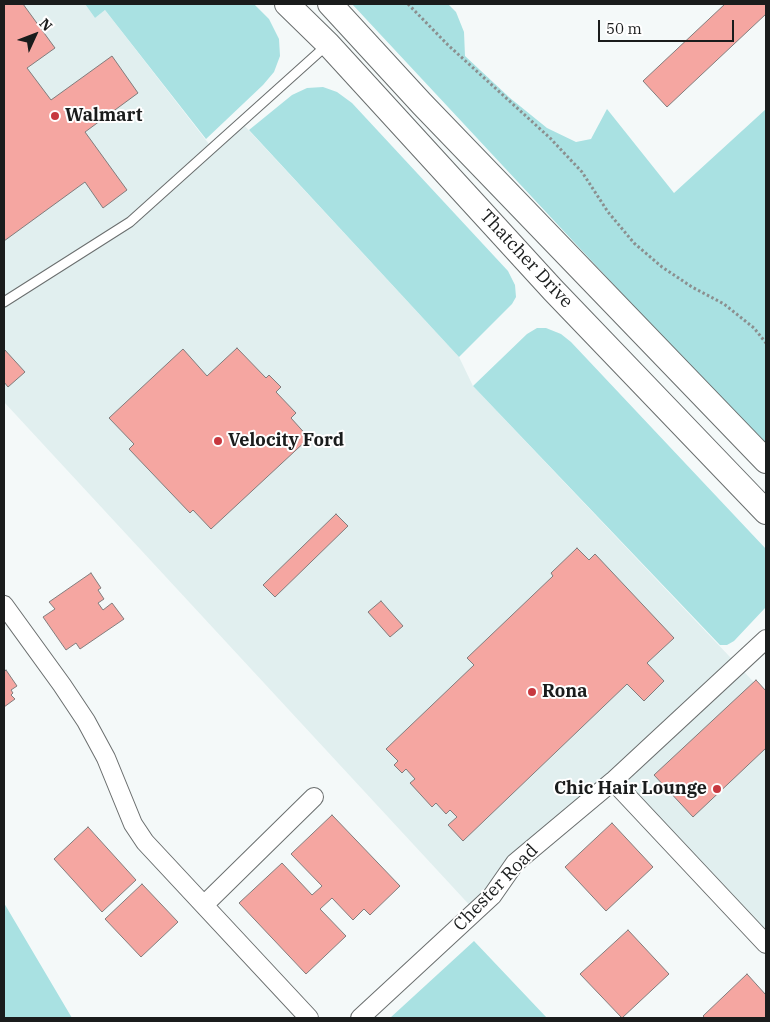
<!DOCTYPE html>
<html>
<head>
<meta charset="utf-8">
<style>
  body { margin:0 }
  #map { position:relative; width:770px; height:1022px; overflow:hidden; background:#f4f9f9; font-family:"IBM Plex Serif",serif }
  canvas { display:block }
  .frame { position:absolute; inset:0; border:5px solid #1a1c1c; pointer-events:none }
  .north { position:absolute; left:10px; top:10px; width:50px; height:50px; -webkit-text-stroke:4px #fff; paint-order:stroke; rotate:47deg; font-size:14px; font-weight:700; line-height:20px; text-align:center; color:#1a1c1c }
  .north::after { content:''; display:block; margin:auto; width:18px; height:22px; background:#1a1c1c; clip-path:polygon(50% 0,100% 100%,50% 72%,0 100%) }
  .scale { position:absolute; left:598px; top:20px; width:136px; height:22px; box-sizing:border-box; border:2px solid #1a1c1c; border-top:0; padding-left:6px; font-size:15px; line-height:18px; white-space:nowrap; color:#1a1c1c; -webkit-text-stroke:4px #fff; paint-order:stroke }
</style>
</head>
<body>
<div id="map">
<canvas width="770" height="1022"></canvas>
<div class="frame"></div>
<div class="north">N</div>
<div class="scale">50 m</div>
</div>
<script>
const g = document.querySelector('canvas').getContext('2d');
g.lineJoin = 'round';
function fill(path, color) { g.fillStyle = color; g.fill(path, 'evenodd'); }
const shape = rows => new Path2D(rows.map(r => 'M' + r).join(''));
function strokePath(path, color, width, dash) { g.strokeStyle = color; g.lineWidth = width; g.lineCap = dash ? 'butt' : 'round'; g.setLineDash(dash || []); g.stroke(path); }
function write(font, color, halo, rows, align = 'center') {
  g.font = font + ' "IBM Plex Serif",serif'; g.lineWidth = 4; g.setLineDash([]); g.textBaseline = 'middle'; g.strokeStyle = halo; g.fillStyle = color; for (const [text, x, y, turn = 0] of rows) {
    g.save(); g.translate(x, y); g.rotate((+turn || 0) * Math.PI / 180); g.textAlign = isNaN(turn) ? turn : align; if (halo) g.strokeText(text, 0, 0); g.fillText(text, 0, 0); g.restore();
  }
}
const built = shape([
  [4,4,85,4,95,18,105,10,212,148,242,123,459,357,473,386,766,695,766,944,613,782,475,911,4,402]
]);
const green = shape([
  [85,4,254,4,269,19,279,39,280,56,274,72,263,85,206,139,105,10,95,18],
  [352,4,448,4,456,12,464,32,465,56,510,98,547,128,576,142,591,139,607,109,674,193,766,109,766,448],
  [323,87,337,92,352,103,508,271,515,285,516,297,512,304,459,357,249,130,292,95,307,88],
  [537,328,546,328,561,334,571,342,766,549,766,607,734,641,727,645,720,645,473,386,527,334],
  [4,903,72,1018,4,1018],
  [474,941,547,1018,390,1018]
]);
const building = shape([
  [4,4,23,4,55,48,27,68,51,100,112,56,138,93,85,132,127,190,103,208,85,182,4,241,4,4],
  [725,4,766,4,766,14,667,107,643,81,725,4],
  [237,348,266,378,269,375,281,387,276,392,296,413,291,418,309,438,211,529,193,510,190,513,129,449,134,444,109,418,183,349,207,376,237,348],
  [4,349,25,372,8,387,4,382,4,349],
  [336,514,348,526,275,597,263,585,336,514],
  [577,548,589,560,595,554,674,638,647,663,664,681,644,701,627,684,463,841,448,825,457,817,450,810,446,814,436,803,432,807,410,783,415,779,406,769,402,773,394,765,398,761,386,749,474,665,467,658,553,576,551,573,577,548],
  [91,573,101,588,98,590,104,599,98,603,103,610,112,603,124,619,80,649,76,643,66,650,43,617,55,609,49,602,91,573],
  [381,601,403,626,390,637,368,612,381,601],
  [6,670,17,686,11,690,13,693,11,695,15,699,4,707,4,672,6,670],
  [756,680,766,691,766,748,693,817,654,775,756,680],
  [332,815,400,886,370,915,364,909,353,920,332,898,320,909,346,936,306,974,239,903,282,863,312,895,322,886,291,854,332,815],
  [612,823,653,867,606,911,565,867,612,823],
  [88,827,136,880,102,912,54,859,88,827],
  [142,884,178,922,141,957,105,919,142,884],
  [628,930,669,974,622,1018,580,974,628,930],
  [747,974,766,995,766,1018,705,1018,703,1016,747,974]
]);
const path = shape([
  [408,4,448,45,550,138,582,172,608,212,634,243,662,267,692,287,724,304,754,328,766,343]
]);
const service = shape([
  [4,302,130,222,327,45]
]);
const minor = shape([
  [4,605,62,685,86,721,106,758,133,824,145,842,309,1018],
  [613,781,766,944],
  [204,905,314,797],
  [360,1018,492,896,515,863,613,781,766,639]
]);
const secondary = shape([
  [287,4,328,44,553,290,766,512],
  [330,4,422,104,766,461]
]);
const markers = [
  [55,116,5,"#c7383f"],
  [218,441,5,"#c7383f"],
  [532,692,5,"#c7383f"],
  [717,789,5,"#c7383f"]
];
const poiNames = [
  ["Walmart",65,116],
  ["Velocity Ford",228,441],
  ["Rona",542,692],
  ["Chic Hair Lounge",707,789,"right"]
];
const streetNames = [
  ["Thatcher Drive",526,259,47],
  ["Chester Road",496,888,-46]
];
fill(built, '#e1efef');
fill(green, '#a9e1e2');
fill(building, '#f5a6a1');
strokePath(building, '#817d7d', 1);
strokePath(service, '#6a6e6e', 11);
strokePath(minor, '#6a6e6e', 20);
strokePath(secondary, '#6a6e6e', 26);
strokePath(path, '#8b8f8f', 3, [2.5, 2.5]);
strokePath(service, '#fff', 9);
strokePath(minor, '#fff', 18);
strokePath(secondary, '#fff', 24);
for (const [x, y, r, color] of markers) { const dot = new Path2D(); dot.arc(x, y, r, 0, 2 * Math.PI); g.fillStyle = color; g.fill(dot); strokePath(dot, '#fff', 2); }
write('bold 18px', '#1a1c1c', '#fff', poiNames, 'left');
write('18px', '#1a1c1c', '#fff', streetNames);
</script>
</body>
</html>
